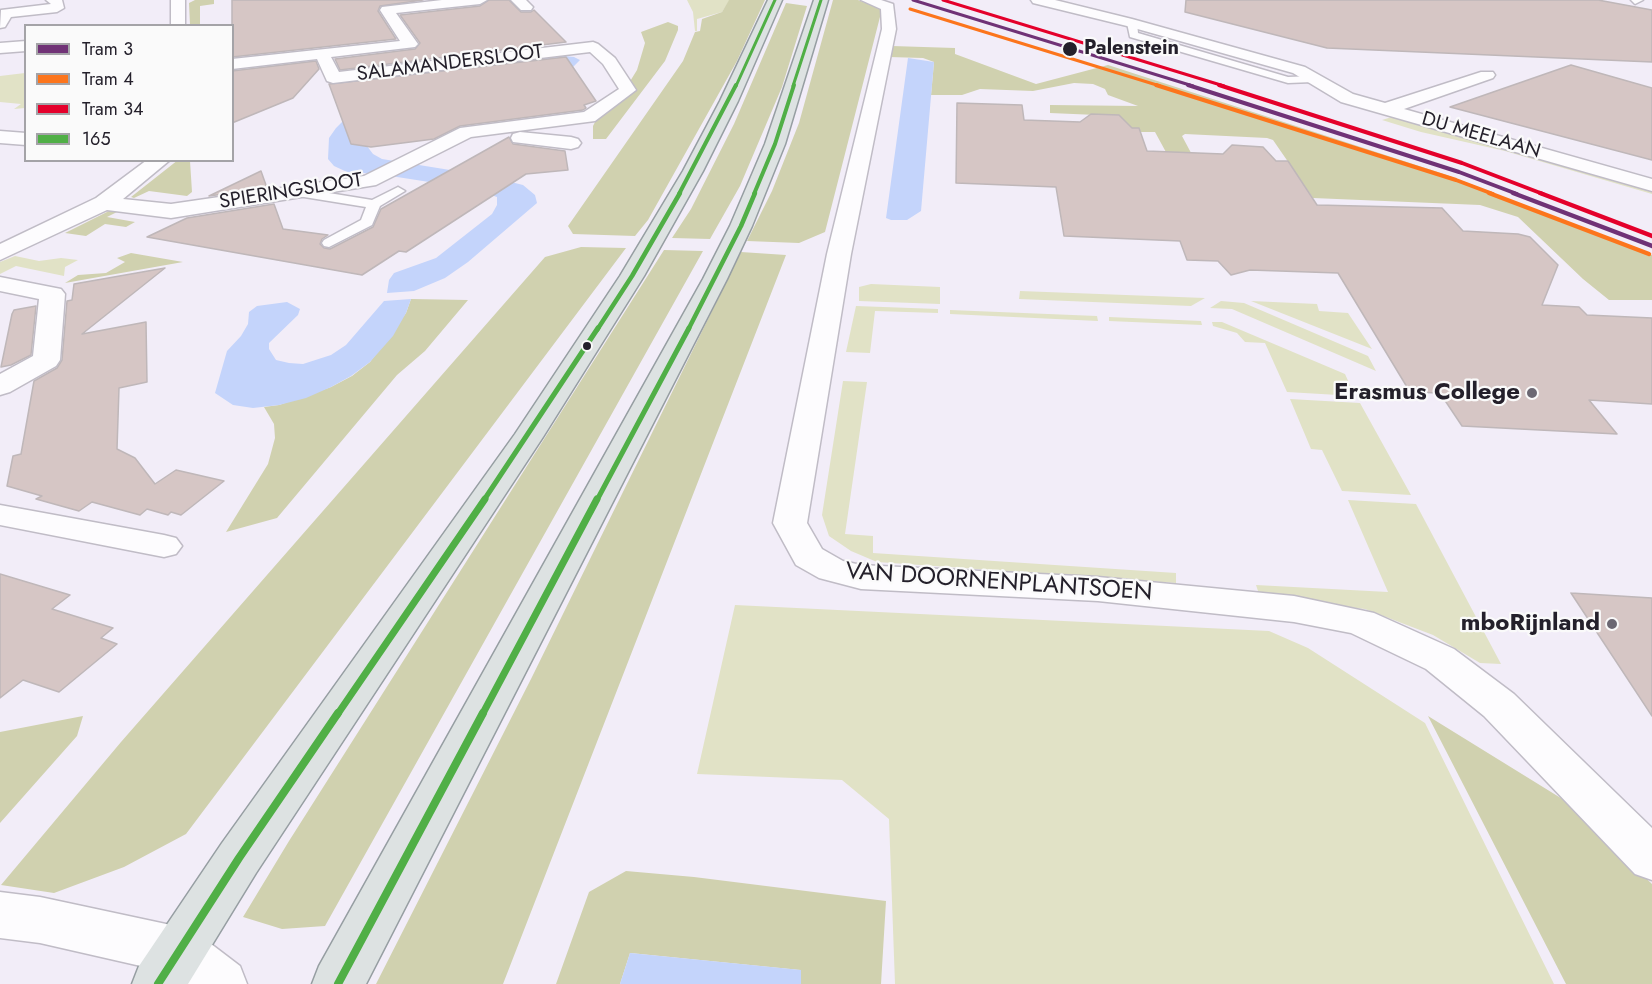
<!DOCTYPE html>
<html>
<head>
<meta charset="utf-8">
<style>
  body { margin:0 }
  #map { position:relative; width:1652px; height:984px; overflow:hidden; background:#f2edf8; font-family:Jost,sans-serif }
  canvas { display:block }
  .legend { position:absolute; left:24px; top:24px; width:210px; height:138px; box-sizing:border-box; background:#fafafa; border:2px solid #a4a3a7; margin:0; padding:8px 10px; list-style:none; font-size:18px; color:#24202b }
  .legend li { display:flex; align-items:center; gap:12px; height:30px }
  .legend b { width:30px; border:2px solid #a4a3a7 }
</style>
</head>
<body>
<div id="map">
<canvas width="1652" height="984"></canvas>
<ul class="legend">
<li><b style="height:8px;background:#703276"></b>Tram 3</li>
<li><b style="height:8px;background:#fc751c"></b>Tram 4</li>
<li><b style="height:8px;background:#e4002b"></b>Tram 34</li>
<li><b style="height:8px;background:#50af46"></b>165</li>
</ul>
</div>
<script>
const g = document.querySelector('canvas').getContext('2d');
g.lineJoin = 'round';
function fill(path, color) { g.fillStyle = color; g.fill(path, 'evenodd'); }
const shape = rows => new Path2D(rows.map(r => 'M' + r).join(''));
function strokePath(path, color, width, dash) { g.strokeStyle = color; g.lineWidth = width; g.lineCap = dash ? 'butt' : 'round'; g.setLineDash(dash || []); g.stroke(path); }
function write(font, color, halo, rows, align = 'center') {
  g.font = font + ' Jost,sans-serif'; g.lineWidth = 4.5; g.setLineDash([]); g.textBaseline = 'middle'; g.strokeStyle = halo; g.fillStyle = color; for (const [text, x, y, turn = 0] of rows) {
    g.save(); g.translate(x, y); g.rotate((+turn || 0) * Math.PI / 180); g.textAlign = isNaN(turn) ? turn : align; if (halo) g.strokeText(text, 0, 0); g.fillText(text, 0, 0); g.restore();
  }
}
const green = shape([
  [687,0,729,0,729,1,722,12,697,19,697,31,695,31,693,12],
  [25,73,25,108,14,109,21,104,0,102,0,76],
  [1395,116,1652,190,1652,194,1505,151,1421,132,1382,120],
  [15,256,39,261,61,258,78,260,65,267,64,276,16,266,0,274,0,262],
  [871,284,940,287,940,304,859,301,859,287],
  [1020,291,1205,298,1191,306,1019,299],
  [1221,301,1244,303,1368,356,1376,371,1232,309,1210,308],
  [1251,301,1317,304,1319,311,1348,313,1372,349],
  [856,306,938,309,938,313,875,311,870,353,846,352],
  [950,310,1097,316,1098,321,950,314],
  [1109,317,1201,321,1202,325,1109,321],
  [1212,322,1222,322,1345,374,1355,396,1287,392,1265,343,1245,342,1237,333,1213,326],
  [843,381,867,382,845,534,873,536,873,553,1176,573,1176,583,877,562,851,551,829,536,822,515],
  [1290,399,1360,403,1411,495,1342,491,1322,450,1311,449],
  [1348,500,1416,504,1501,664,1480,663,1433,635,1365,609,1260,597,1256,585,1388,592],
  [735,605,1269,631,1308,648,1425,723,1554,984,895,984,889,819,842,780,697,774]
]);
const forest = shape([
  [195,0,214,0,214,4,200,6,200,25,190,25,189,3],
  [729,0,765,0,737,61,648,220,635,236,573,234,568,226,683,61,695,32,700,31,702,19,722,12],
  [833,0,858,0,881,9,881,13,825,232,799,243,747,241,772,191,799,123],
  [786,3,807,6,782,87,740,186,710,239,672,238,691,209,734,124],
  [668,22,678,26,678,30,665,61,606,139,593,139,593,126,597,118,629,83,637,70,645,43,641,32],
  [892,46,955,48,955,54,1036,84,1108,65,1447,175,1652,255,1652,300,1609,300,1583,279,1518,217,1480,205,1313,198,1273,140,1267,138,1185,134,1182,136,1197,164,1167,154,1155,132,1140,132,1125,128,1120,116,1050,113,1050,105,1138,106,1108,95,1105,89,1093,84,1074,83,1033,91,980,89,962,95,931,95,934,62,923,58,889,57],
  [178,160,190,161,192,192,187,196,149,191,134,198,131,197],
  [113,209,123,209,107,217,135,222,126,227,105,224,86,236,65,233],
  [581,247,626,248,186,834,124,867,54,893,1,885,121,742,545,257],
  [664,250,703,251,325,926,282,929,243,917,289,841],
  [741,252,786,255,503,984,376,984,531,679],
  [131,253,183,262,65,283,78,275,106,273,125,262,117,258],
  [411,299,468,300,425,351,397,375,277,518,226,532,268,464,275,438,274,424,264,407,279,405,331,387,352,376,370,362,406,313],
  [83,716,77,736,0,823,0,732],
  [1428,716,1564,800,1652,884,1652,984,1566,984],
  [626,871,694,877,886,901,881,984,801,984,800,970,630,953,620,984,556,984,589,892]
]);
const water = shape([
  [555,55,574,57,580,60,571,69,364,142,373,154,382,159,487,176,523,185,535,195,537,203,468,262,445,278,414,291,387,293,389,280,394,273,436,258,492,214,497,205,497,197,474,189,378,174,347,172,334,166,328,159,329,138,336,128,343,121],
  [908,58,934,62,921,211,907,220,891,220,886,218],
  [411,299,406,313,393,336,370,362,351,376,331,387,306,398,279,405,253,408,233,405,215,393,227,351,241,336,248,324,249,312,257,306,287,302,300,309,298,315,269,343,269,349,276,360,289,363,303,364,331,355,346,345,384,301],
  [630,953,801,970,801,984,620,984]
]);
const building = shape([
  [232,0,423,0,380,6,378,11,396,39,232,57,232,0],
  [489,0,509,0,521,12,531,12,534,10,566,42,340,70,335,59,415,49,420,43,400,15,480,6,489,0],
  [1186,0,1598,0,1652,10,1652,62,1327,48,1185,12,1186,0],
  [566,57,596,101,584,105,586,108,583,110,460,126,434,139,371,147,351,144,329,84,566,57],
  [316,61,319,69,293,98,232,123,232,71,316,61],
  [1571,65,1652,88,1652,160,1450,107,1571,65],
  [957,103,1022,105,1024,120,1080,122,1091,114,1119,115,1132,128,1139,128,1147,151,1223,154,1232,145,1263,147,1276,161,1288,161,1317,205,1442,208,1463,231,1518,234,1530,237,1558,265,1542,305,1579,307,1587,315,1652,318,1652,404,1589,400,1617,434,1462,426,1440,393,1410,392,1338,273,1250,270,1231,275,1218,261,1187,260,1180,241,1064,236,1056,187,956,183,957,103],
  [509,137,513,144,565,151,568,170,526,174,406,252,399,251,362,275,147,237,187,218,274,204,283,229,328,235,322,239,320,244,324,248,330,249,373,227,381,209,509,137],
  [261,171,267,188,209,196,261,171],
  [165,268,82,334,146,322,147,382,119,388,117,449,135,458,155,484,176,470,224,481,181,515,171,512,168,515,147,509,140,515,92,502,79,511,36,499,42,496,7,486,13,456,21,454,34,381,57,368,62,360,67,301,72,300,74,284,165,268],
  [36,306,31,355,11,365,1,367,12,314,14,310,36,306],
  [0,574,70,595,52,609,113,628,101,638,117,644,59,692,23,680,0,698,0,574],
  [1571,593,1652,598,1652,716,1571,593]
]);
const service = shape([
  [1631,0,1643,0,1635,4,1631,0],
  [1132,20,1137,23,1138,33,1288,77,1313,76,1318,79,1313,82,1288,83,1130,37,1127,23,1132,20],
  [398,187,405,191,380,206,372,225,329,247,324,246,322,243,324,240,361,220,366,207,298,196,291,192,298,188,372,200,398,187]
]);
const minor = shape([
  [46,0,62,0,64,8,57,12,11,17,5,27,0,28,1,10,51,4,46,0],
  [171,0,185,0,185,26,171,26,171,0],
  [442,0,487,0,480,4,396,13,418,44,415,47,331,57,339,72,593,42,598,44,615,58,636,90,595,121,471,137,376,185,171,218,107,210,0,260,0,244,96,198,147,160,170,160,123,199,171,204,364,176,460,128,584,112,619,89,603,64,590,52,333,83,327,81,317,59,232,69,232,59,400,41,380,10,382,7,442,0],
  [511,0,526,0,533,7,531,10,521,10,511,0],
  [861,0,881,0,893,4,896,29,851,254,807,523,822,549,843,561,861,565,1098,577,1294,596,1374,613,1454,649,1514,694,1652,828,1652,880,1635,874,1484,716,1426,669,1351,633,1294,622,1098,601,861,589,819,578,796,565,773,523,827,254,882,29,881,9,861,0],
  [1031,0,1055,0,1132,19,1305,67,1353,94,1385,103,1481,72,1493,72,1495,75,1493,78,1404,109,1652,179,1652,191,1341,102,1293,73,1127,26,1033,3,1031,0],
  [26,41,26,51,0,53,0,43,26,41],
  [0,131,26,133,26,145,0,143,0,131],
  [520,132,571,137,578,139,581,143,578,147,571,149,513,142,511,138,513,134,520,132],
  [0,277,61,289,65,294,60,360,56,366,10,392,0,395,0,374,33,356,39,299,0,291,0,277],
  [0,505,164,535,176,538,182,546,176,554,164,557,0,525,0,505]
]);
const tertiary = shape([
  [0,892,40,897,180,927,198,934,240,966,247,984,181,984,167,972,40,943,0,938,0,892]
]);
const primary = shape([
  [768,0,782,0,738,101,703,171,644,276,543,437,256,873,188,984,132,984,139,966,222,843,515,434,620,276,683,171,720,101,768,0],
  [814,0,828,0,785,144,752,226,727,279,366,984,312,984,319,966,703,279,730,226,765,144,814,0]
]);
const bus1Far5 = shape([
  [736,86,775,0],
  [793,86,821,0]
]);
const bus1Far4 = shape([
  [679,194,736,85],
  [754,194,775,144,794,85]
]);
const bus1Far3 = shape([
  [597,330,632,276,680,193],
  [688,330,741,226,755,193]
]);
const bus1Far2 = shape([
  [484,500,598,328],
  [597,500,689,328]
]);
const bus1Far1 = shape([
  [337,715,485,499],
  [482,715,597,499]
]);
const bus1 = shape([
  [158,984,239,858,338,713],
  [338,984,483,713]
]);
const tram1Far2 = shape([
  [913,0,1193,86]
]);
const tram1Far1 = shape([
  [1188,85,1459,172,1517,194]
]);
const tram1 = shape([
  [1513,193,1652,246]
]);
const tram2Far2 = shape([
  [910,9,1160,86]
]);
const tram2Far1 = shape([
  [1156,85,1456,180,1493,194]
]);
const tram2 = shape([
  [1489,193,1649,254]
]);
const tram3Far2 = shape([
  [943,0,1224,86]
]);
const tram3Far1 = shape([
  [1219,85,1462,163,1543,194]
]);
const tram3 = shape([
  [1540,193,1652,236]
]);
const markers = [
  [1070,49,8,"#24202b"],
  [587,346,5,"#24202b"],
  [1532,393,6,"#6c6873"],
  [1612,624,6,"#6c6873"]
];
const farStopnames = [
  ["Palenstein",1084,49]
];
const farStreetnames = [
  ["SALAMANDERSLOOT",450,64,-7],
  ["DU MEELAAN",1481,136,16],
  ["SPIERINGSLOOT",291,192,-9]
];
const poiNames = [
  ["Erasmus College",1520,393],
  ["mboRijnland",1600,624]
];
const streetNames = [
  ["VAN DOORNENPLANTSOEN",999,583,4]
];
fill(green, '#e1e2c6');
fill(forest, '#d0d1af');
fill(water, '#c4d4fb');
fill(building, '#d6c6c5');
strokePath(building, '#bfb7b9', 1.5);
strokePath(service, '#c0bcc6', 3);
strokePath(minor, '#c0bcc6', 3);
strokePath(tertiary, '#c0bcc6', 3);
strokePath(primary, '#969ea2', 3);
fill(service, '#fdfcfe');
fill(minor, '#fdfcfe');
fill(tertiary, '#fdfcfe');
fill(primary, '#dde2e2');
strokePath(bus1Far5, '#50af46', 3);
strokePath(bus1Far4, '#50af46', 4);
strokePath(bus1Far3, '#50af46', 4.5);
strokePath(bus1Far2, '#50af46', 5);
strokePath(bus1Far1, '#50af46', 7);
strokePath(bus1, '#50af46', 8);
strokePath(tram1Far2, '#703276', 3);
strokePath(tram1Far1, '#703276', 4);
strokePath(tram1, '#703276', 4.5);
strokePath(tram2Far2, '#fc751c', 3);
strokePath(tram2Far1, '#fc751c', 4);
strokePath(tram2, '#fc751c', 4.5);
strokePath(tram3Far2, '#e4002b', 3);
strokePath(tram3Far1, '#e4002b', 4);
strokePath(tram3, '#e4002b', 4.5);
for (const [x, y, r, color] of markers) { const dot = new Path2D(); dot.arc(x, y, r, 0, 2 * Math.PI); g.fillStyle = color; g.fill(dot); strokePath(dot, '#fafafa', 2); }
write('bold 20px', '#24202b', '#fafafa', farStopnames, 'left');
write('20px', '#24202b', '#fafafa', farStreetnames);
write('bold 24px', '#24202b', '#fafafa', poiNames, 'right');
write('24px', '#24202b', '#fafafa', streetNames);
</script>
</body>
</html>
